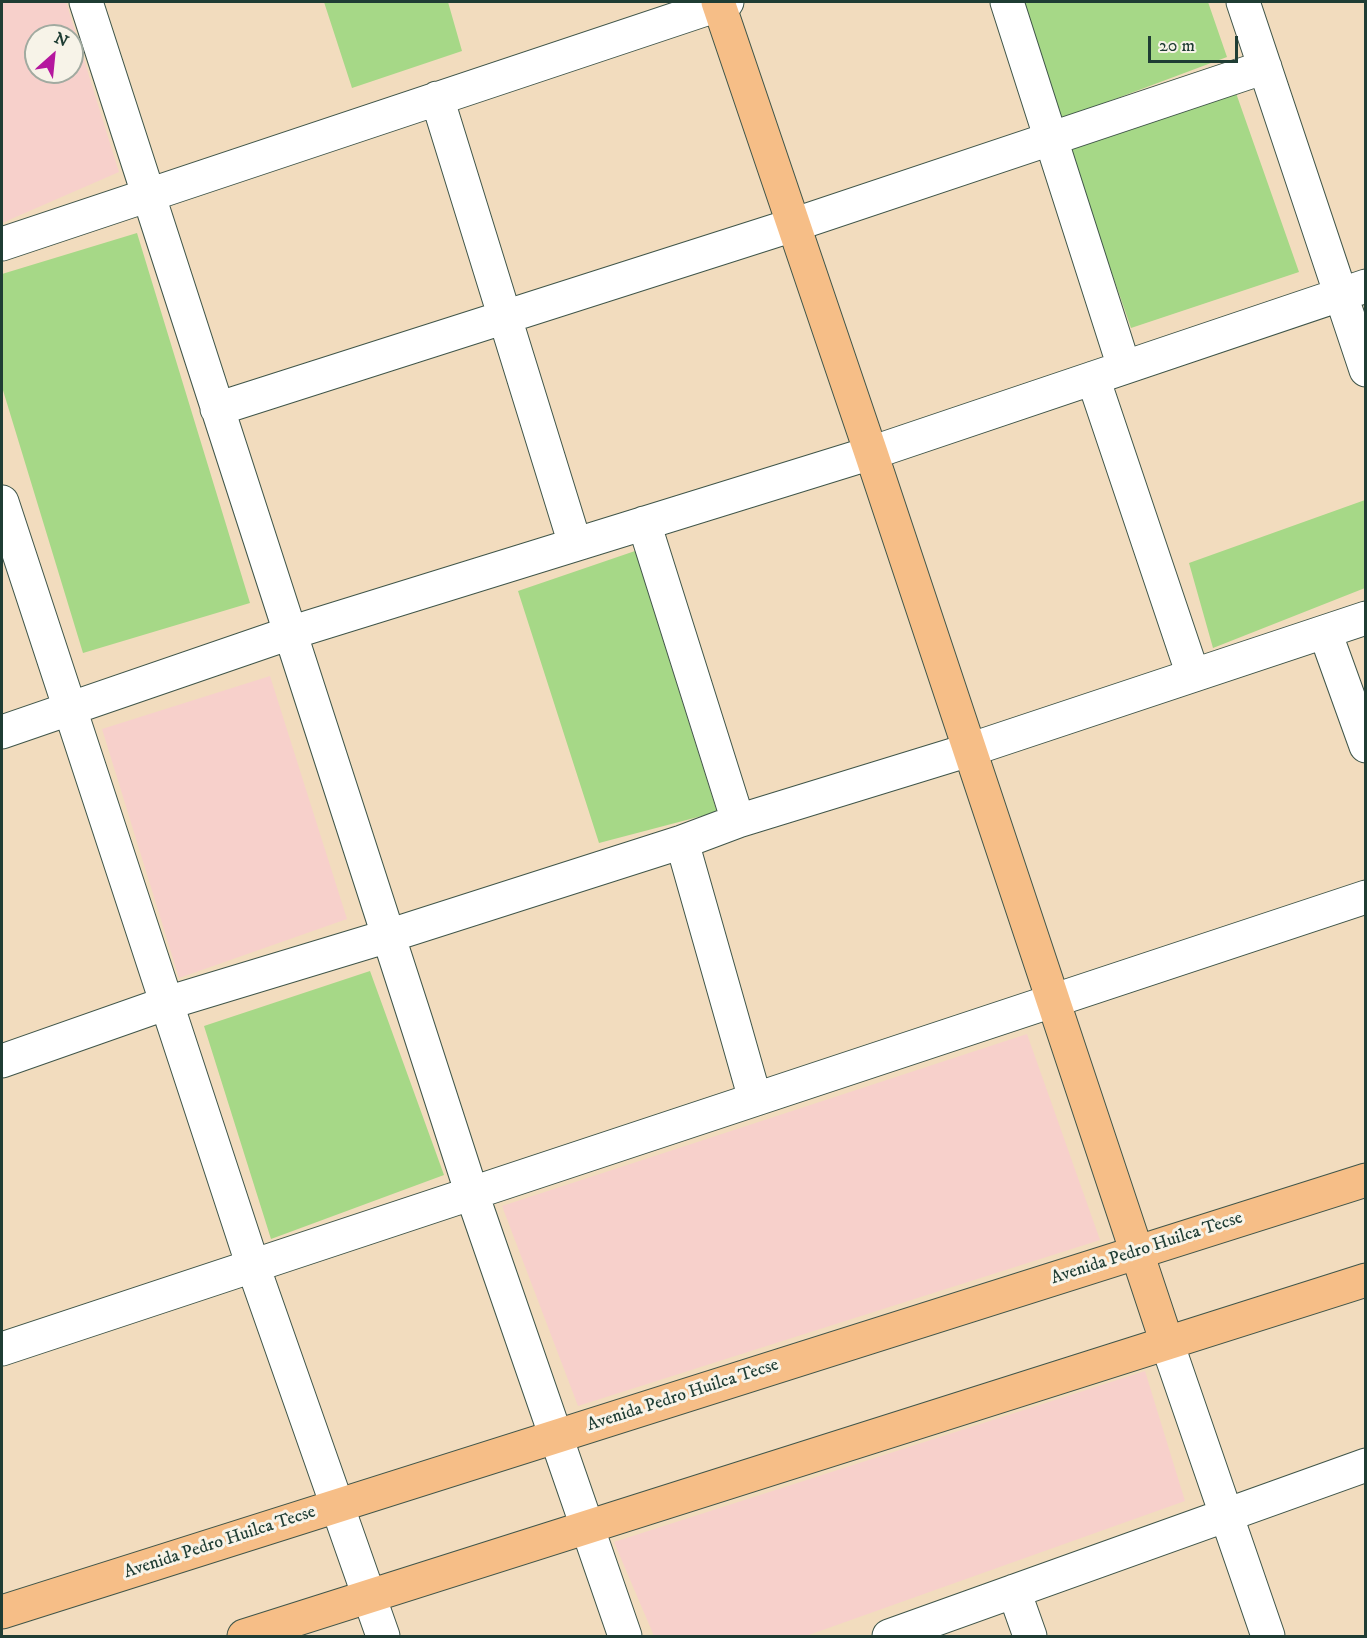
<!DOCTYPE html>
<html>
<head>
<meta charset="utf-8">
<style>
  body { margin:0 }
  #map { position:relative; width:1367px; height:1638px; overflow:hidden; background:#f2dcbe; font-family:"IM FELL DW Pica",serif }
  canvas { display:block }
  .frame { position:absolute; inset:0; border:3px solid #1f3d34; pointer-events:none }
  .north { position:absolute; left:24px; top:24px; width:60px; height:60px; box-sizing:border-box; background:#f7f3e8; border:2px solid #a1aaa0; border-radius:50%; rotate:27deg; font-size:16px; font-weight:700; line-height:24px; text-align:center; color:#1f3d34 }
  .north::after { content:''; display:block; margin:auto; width:21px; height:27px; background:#b5179e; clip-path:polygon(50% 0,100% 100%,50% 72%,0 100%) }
  .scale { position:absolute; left:1148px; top:36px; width:90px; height:27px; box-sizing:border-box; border:3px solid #1f3d34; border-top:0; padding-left:8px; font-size:18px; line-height:21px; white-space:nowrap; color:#1f3d34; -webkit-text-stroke:4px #f7f3e8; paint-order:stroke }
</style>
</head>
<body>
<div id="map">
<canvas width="1367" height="1638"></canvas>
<div class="frame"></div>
<div class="north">N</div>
<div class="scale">20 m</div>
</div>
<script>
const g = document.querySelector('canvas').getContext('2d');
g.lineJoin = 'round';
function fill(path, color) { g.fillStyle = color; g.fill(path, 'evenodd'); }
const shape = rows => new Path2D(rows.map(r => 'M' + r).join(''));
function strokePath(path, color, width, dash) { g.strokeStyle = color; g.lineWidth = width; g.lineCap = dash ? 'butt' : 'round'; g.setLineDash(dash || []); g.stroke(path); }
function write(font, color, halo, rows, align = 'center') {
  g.font = font + ' "IM FELL DW Pica",serif'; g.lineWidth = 6; g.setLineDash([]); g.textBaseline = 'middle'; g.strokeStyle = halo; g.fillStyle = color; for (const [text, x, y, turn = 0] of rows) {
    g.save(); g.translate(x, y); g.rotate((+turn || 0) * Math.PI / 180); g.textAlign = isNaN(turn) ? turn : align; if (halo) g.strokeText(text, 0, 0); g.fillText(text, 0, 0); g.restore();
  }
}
const built = shape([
  [2,2,66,2,119,172,2,223],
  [36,36,72,36,72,72,36,72],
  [270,676,347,919,179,978,102,729],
  [1027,1034,1100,1240,578,1406,502,1206],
  [1145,1371,1185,1501,806,1636,654,1636,614,1542]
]);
const green = shape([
  [324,2,448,2,462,51,352,88],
  [1020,2,1208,2,1227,57,1059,120],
  [1236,93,1299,272,1131,328,1068,147],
  [137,233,250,603,83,653,2,387,2,274],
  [1365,500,1365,588,1213,648,1189,563],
  [635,551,717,812,599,843,518,591],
  [370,971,444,1175,271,1239,204,1026]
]);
const minor = shape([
  [86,2,472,1194,625,1636],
  [1007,2,1124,367],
  [1243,2,1366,370],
  [437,98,575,544],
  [2,244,727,2],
  [1093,378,1193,675],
  [217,409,793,225,1265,67],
  [2,502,253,1266,383,1636],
  [644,523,738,821],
  [1325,632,1366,746],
  [2,732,290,633,871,453,1366,286],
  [682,842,755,1099],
  [2,1061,167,1003,388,936,682,842,738,821,969,750,1366,618],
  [1167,1343,1268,1636],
  [2,1349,1366,897],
  [1014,1591,1030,1636],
  [889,1636,1366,1465]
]);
const major = shape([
  [718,2,871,453,1167,1343],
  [2,1612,1366,1180],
  [244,1636,1366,1280]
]);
const streetNames = [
  ["Avenida Pedro Huilca Tecse",1147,1249,-18],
  ["Avenida Pedro Huilca Tecse",683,1396,-18],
  ["Avenida Pedro Huilca Tecse",220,1543,-18]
];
fill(built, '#f7d0cb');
fill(green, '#a6d887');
strokePath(minor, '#3f5549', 35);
strokePath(major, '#3f5549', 35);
strokePath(minor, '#fff', 33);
strokePath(major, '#f6be87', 33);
write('18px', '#1f3d34', '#f7f3e8', streetNames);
</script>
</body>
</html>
